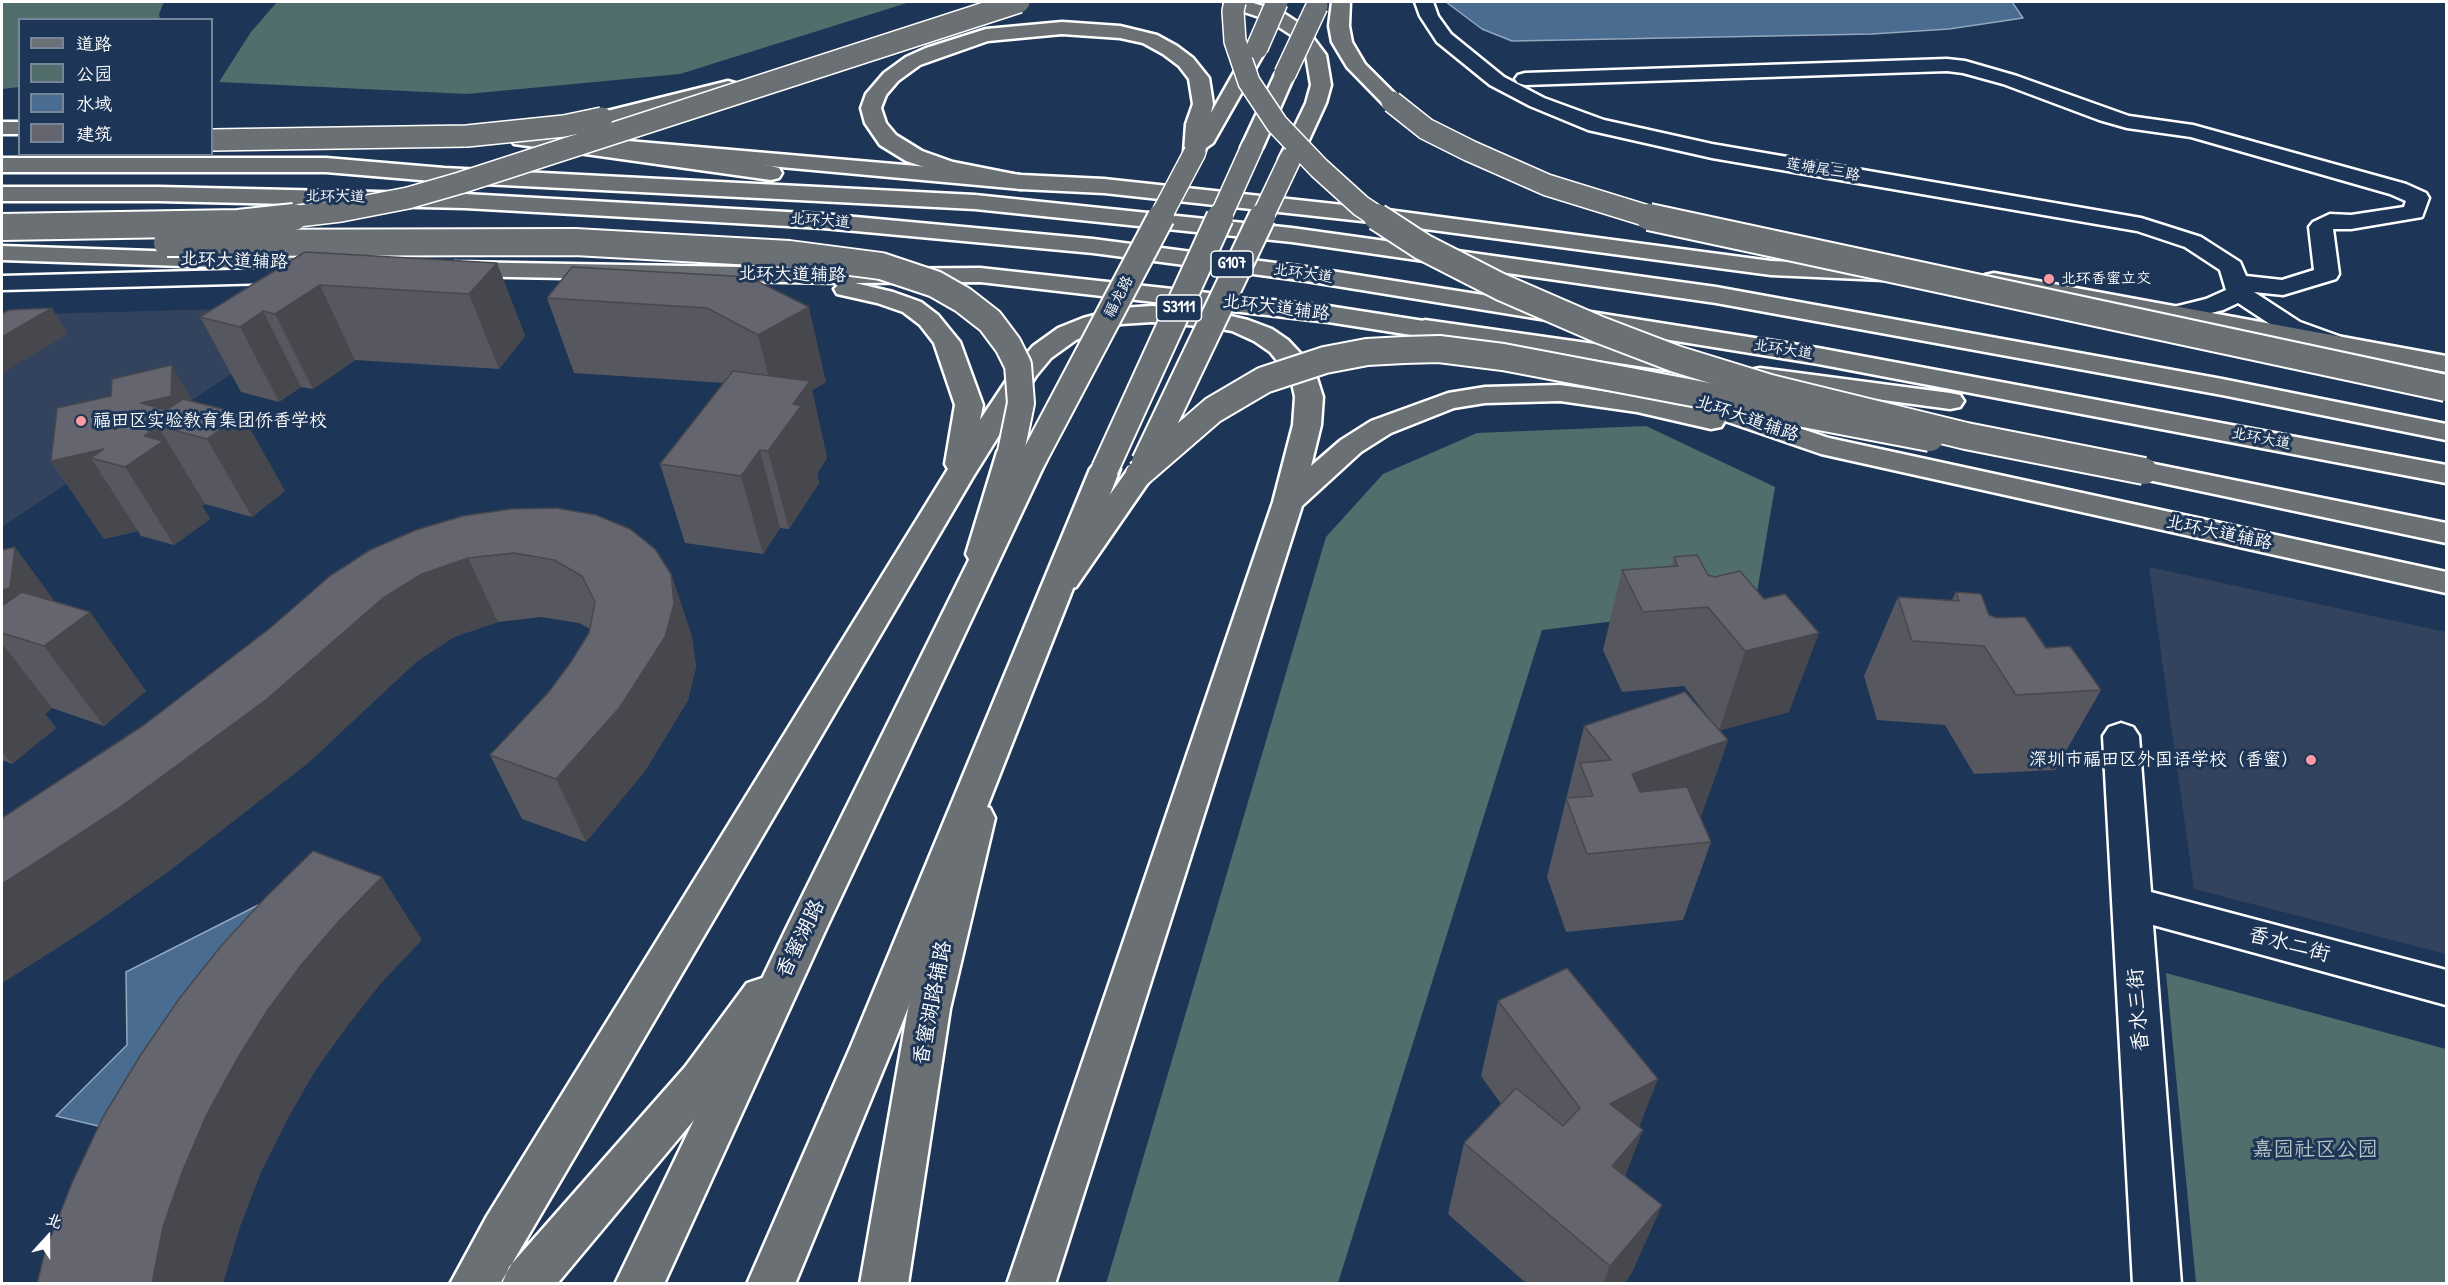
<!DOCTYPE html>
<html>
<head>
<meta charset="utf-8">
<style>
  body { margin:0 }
  #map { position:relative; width:2448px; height:1285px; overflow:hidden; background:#1d3557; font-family:"Patrick Hand","LXGW WenKai TC",sans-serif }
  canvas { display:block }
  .frame { position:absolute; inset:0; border:3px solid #fff; pointer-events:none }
  .legend { position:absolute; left:18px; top:18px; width:195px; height:138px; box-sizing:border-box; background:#1d3557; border:2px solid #77869a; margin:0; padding:8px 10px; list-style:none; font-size:18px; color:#fff }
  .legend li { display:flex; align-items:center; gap:12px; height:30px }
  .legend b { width:30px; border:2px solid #77869a }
  .north { position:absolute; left:18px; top:1207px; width:60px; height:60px; -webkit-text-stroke:4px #1d3557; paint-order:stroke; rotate:21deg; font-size:16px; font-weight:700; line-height:24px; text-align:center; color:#fff }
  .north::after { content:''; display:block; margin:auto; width:21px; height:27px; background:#fff; clip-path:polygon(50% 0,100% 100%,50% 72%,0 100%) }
</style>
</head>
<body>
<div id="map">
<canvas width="2448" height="1285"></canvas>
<div class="frame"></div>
<ul class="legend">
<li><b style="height:8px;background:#6a7074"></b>道路</li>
<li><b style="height:16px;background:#516d6c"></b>公园</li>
<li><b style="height:16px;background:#4b6c91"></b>水域</li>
<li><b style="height:16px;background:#65656f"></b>建筑</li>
</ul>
<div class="north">北</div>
</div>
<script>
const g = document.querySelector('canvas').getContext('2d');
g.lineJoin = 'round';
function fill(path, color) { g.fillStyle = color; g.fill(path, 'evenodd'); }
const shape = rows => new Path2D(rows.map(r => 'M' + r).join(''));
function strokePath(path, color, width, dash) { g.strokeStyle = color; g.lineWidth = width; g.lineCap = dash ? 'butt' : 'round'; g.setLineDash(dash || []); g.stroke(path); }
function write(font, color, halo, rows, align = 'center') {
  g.font = font + ' "Patrick Hand","LXGW WenKai TC",sans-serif'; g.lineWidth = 6; g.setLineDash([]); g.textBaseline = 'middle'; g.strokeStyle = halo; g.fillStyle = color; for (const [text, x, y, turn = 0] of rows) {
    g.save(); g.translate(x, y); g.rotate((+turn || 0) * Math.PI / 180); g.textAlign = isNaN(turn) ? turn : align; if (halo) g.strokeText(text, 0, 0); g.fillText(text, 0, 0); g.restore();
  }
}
const built = shape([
  [333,306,2,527,2,315],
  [2149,567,2446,632,2446,954,2194,889]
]);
const green = shape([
  [2,2,164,2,159,14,160,19,20,20,19,87,2,89],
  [277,2,910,2,680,74,467,94,219,82,251,32],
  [1646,426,1775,487,1755,604,1542,630,1338,1283,1106,1284,1326,537,1383,474,1477,433],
  [2166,973,2446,1049,2446,1283,2196,1283]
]);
const water = shape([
  [1446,2,2012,2,2023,18,1949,29,1872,34,1512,41,1482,29,1446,2],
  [288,890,132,1134,56,1116,127,1045,126,972,288,890]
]);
const street = shape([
  [1415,2,1433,2,1438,16,1451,34,1504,77,1544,98,1604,120,1712,144,2141,218,2201,237,2240,262,2246,276,2282,280,2314,270,2309,227,2313,222,2330,214,2351,215,2404,207,2406,201,2390,194,2191,137,2127,128,2099,120,2003,84,1963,73,1947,71,1525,85,1518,83,1515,79,1518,75,1525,73,1947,59,1965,61,2017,76,2129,116,2193,125,2406,184,2426,193,2429,198,2422,217,2351,229,2333,229,2339,274,2336,279,2283,295,2254,292,2300,322,2347,339,2351,345,2347,351,2338,353,2282,332,2238,303,2223,310,2179,321,2170,318,2166,313,2170,308,2206,299,2226,290,2220,270,2185,247,2137,231,1712,158,1588,130,1530,106,1490,85,1437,42,1420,16,1415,2],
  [2121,723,2133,727,2139,736,2151,892,2446,970,2446,1005,2153,925,2181,1284,2133,1284,2103,736,2109,727,2121,723]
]);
const secondary = shape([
  [309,268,318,270,321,275,318,280,309,282,2,290,2,276,309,268]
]);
const primary = shape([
  [1224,2,1250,2,1282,12,1305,27,1326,55,1331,85,1326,103,1298,164,1290,166,1282,164,1279,159,1306,103,1311,85,1306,55,1291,35,1268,20,1226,6,1224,2],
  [2,122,20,122,20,134,2,134,2,122],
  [570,136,1021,175,1104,179,1380,209,1771,261,1883,266,1892,268,1895,273,1892,278,1883,280,1771,275,1380,223,1104,193,1021,189,562,147,559,142,562,137,570,136],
  [2,246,332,257,341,259,344,264,341,269,332,271,2,260,2,246],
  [456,262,857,269,980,268,1328,306,1456,326,1465,328,1469,334,1465,340,1456,342,1328,322,980,282,855,283,893,292,921,302,938,315,960,342,983,405,980,420,1016,366,1033,346,1058,328,1083,318,1121,308,1152,306,1210,311,1248,320,1272,329,1288,340,1302,355,1317,378,1323,397,1321,425,1311,466,1341,440,1371,421,1448,393,1485,387,1560,385,1637,396,1681,406,1674,399,1678,393,1688,391,1829,438,2446,572,2446,593,1821,454,1725,421,1721,427,1711,429,1637,412,1560,401,1485,403,1454,408,1391,433,1361,452,1302,506,1055,1284,1007,1284,1273,502,1293,425,1295,397,1291,378,1270,352,1254,341,1232,331,1210,327,1152,322,1121,324,1101,329,1076,340,1051,358,1036,376,973,477,500,1284,450,1284,487,1216,948,469,945,464,955,405,934,343,920,325,903,312,877,303,837,294,834,289,840,283,456,276,447,274,444,269,447,264,456,262],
  [1994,273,2446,356,2446,372,1985,285,1982,280,1985,275,1994,273],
  [1011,443,1021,446,1025,452,996,554,992,561,981,564,970,561,966,554,997,452,1001,446,1011,443],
  [1139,465,1149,468,1154,474,1076,587,1065,590,1054,587,1049,580,1129,468,1139,465],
  [977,804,990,808,995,818,950,1009,908,1284,860,1284,908,1009,959,818,964,808,977,804],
  [762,978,777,983,783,996,777,1009,715,1095,557,1284,502,1284,509,1267,685,1067,747,983,762,978]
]);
const highway = shape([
  [1332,2,1350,2,1349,26,1352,42,1365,64,1399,98,1402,102,1399,106,1392,108,1385,106,1347,67,1332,42,1329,26,1332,2],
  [1062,22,1120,26,1157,35,1177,46,1193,58,1209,78,1213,104,1211,113,1250,44,1264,44,1267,48,1213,143,1206,148,1203,157,1195,159,1187,157,1184,152,1186,124,1193,104,1189,79,1179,66,1163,54,1143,43,1120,38,1062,34,988,41,920,65,898,81,886,95,881,108,886,123,896,135,922,151,953,162,1029,177,1032,182,1029,187,1021,189,948,175,906,161,880,145,865,123,861,108,866,94,884,73,906,57,926,48,986,29,1062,22],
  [1285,68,1292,70,1295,74,1263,147,1260,152,1252,154,1244,152,1241,147,1275,74,1278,70,1285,68],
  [728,81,735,83,738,87,735,91,606,123,599,121,595,117,599,113,728,81],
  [522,133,771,166,779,168,782,173,779,178,771,180,514,144,511,139,514,134,522,133],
  [2,158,326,158,444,168,975,195,1292,228,1716,287,2222,379,2446,424,2446,440,2222,395,1716,303,1292,242,975,209,444,182,326,172,2,172,2,158],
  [2,187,158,187,465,194,823,214,1093,239,1306,267,1818,348,2446,465,2446,483,1818,364,1306,281,1093,253,823,228,465,208,158,201,2,201,2,187],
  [1425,320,1679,356,1688,358,1692,364,1688,370,1679,372,1416,333,1412,328,1416,323,1425,320],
  [1760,368,1950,393,1960,395,1964,401,1960,407,1950,409,1750,382,1747,376,1750,370,1760,368],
  [1033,450,1043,453,1047,459,826,929,664,1284,615,1284,786,929,1019,459,1023,453,1033,450],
  [1105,460,1115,463,1120,469,893,1046,795,1284,747,1284,851,1046,1090,469,1095,463,1105,460],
  [2144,462,2446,523,2446,543,2134,477,2129,471,2134,465,2144,462]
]);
const primaryBridgeFar1 = shape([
  [1262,218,1290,159]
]);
const primaryBridge = shape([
  [167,243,575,242,789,254,881,266,935,284,963,300,990,321,1008,345,1018,365,1021,403,1011,452],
  [1145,462,1262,217],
  [1139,474,1213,410,1264,380,1325,360,1367,352,1404,350,1439,349,1503,357,1930,438]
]);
const highwayBridgeFar1 = shape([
  [1235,2,1233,11,1235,41,1249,82,1277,124,1319,168,1361,206,1379,218],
  [1257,48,1277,2],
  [1285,74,1317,6],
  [1392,102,1426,129,1470,151,1547,185,1654,218],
  [212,140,467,136,564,126,602,118],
  [281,218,341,211,408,198,460,183,1019,2],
  [1160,218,1195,152],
  [1220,218,1252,147]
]);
const highwayBridge = shape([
  [1377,217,1423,247,1501,287,1600,330,1676,359,1770,388,1966,436,2144,471],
  [1649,217,2446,388],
  [2,227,238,223,294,217],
  [1033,459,1161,217],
  [1105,469,1220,217]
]);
const wall = shape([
  [305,252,497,263,525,336,499,369,355,360,313,389,301,387,279,402,241,392,200,317],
  [749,277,826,382,812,390,827,458,817,474,819,483,789,529,780,528,763,554,685,543,660,464,725,383,574,373,547,298],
  [192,401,285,491,252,517,205,504,202,506,210,519,174,545,141,536,138,531,104,539,51,461],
  [416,530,671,574,692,637,696,667,688,700,645,771,586,842,522,819,490,755,548,693,571,662,589,633,590,629,579,623,541,617,498,622,454,637,416,662,308,763,169,871,88,928,2,983,2,818,144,725],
  [2,550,146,691,104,726,52,708,45,714,56,728,12,764,2,760],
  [1674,557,1708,575,1789,712,1719,730,1728,740,1700,819,1711,842,1683,920,1566,932,1547,877,1584,726,1715,726,1684,686,1622,692,1603,650,1622,570,1672,566],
  [1956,592,1989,615,2046,648,2101,690,2055,770,1974,774,1945,725,1877,720,1864,676,1898,597,1952,600],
  [1498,1001,1639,1127,1625,1176,1662,1205,1631,1274,1624,1284,1527,1284,1448,1214,1464,1143,1501,1104,1481,1076]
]);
const shadedWall = shape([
  [497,263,525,336,499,369,469,294],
  [320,285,355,360,313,389,275,314],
  [809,307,826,382,812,390,827,458,817,474,819,483,789,529,768,451,777,410,758,335],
  [52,308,68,334,2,373,2,337],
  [263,311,301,387,279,402,240,327],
  [172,365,212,435,242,414,285,491,252,517,207,439,158,426,205,504,202,506,210,519,174,545,125,467,141,403],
  [104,449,91,458,138,531,104,539,51,461],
  [760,450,780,528,763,554,741,476],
  [15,547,72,625,90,612,146,691,104,726,44,646,2,633,2,590],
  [468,558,498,622,454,637,416,662,308,763,169,871,88,928,2,983,2,884,383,598,422,574],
  [671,574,692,637,696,667,688,700,645,771,586,842,556,779],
  [1819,633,1789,712,1719,731,1745,651],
  [2,643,52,708,45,714,56,728,12,764,2,752],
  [1728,740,1700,819,1614,851,1632,774],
  [382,877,422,940,382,982,348,1025,315,1071,287,1120,261,1172,240,1227,223,1284,152,1284,163,1227,183,1170,207,1114,236,1061,267,1011,302,964,339,921],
  [1658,1079,1634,1140,1643,1130,1615,1202,1585,1236,1610,1104],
  [1662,1205,1631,1274,1624,1284,1603,1284,1610,1266]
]);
const building = shape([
  [305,252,497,263,469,294,320,285,275,314,263,311,240,327,200,317,305,252],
  [572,267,749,277,809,307,758,335,707,308,547,298,572,267],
  [52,308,2,337,2,314,9,310,52,308],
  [172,365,171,396,141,403,166,410,183,399,242,414,207,439,158,426,144,436,163,441,125,467,91,458,104,449,51,461,57,408,111,396,112,379,172,365],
  [733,371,810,381,793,404,801,406,768,451,760,450,741,476,660,464,733,371],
  [556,508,596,515,630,529,655,549,671,574,674,604,665,637,620,707,556,779,490,755,548,693,571,662,589,633,595,602,582,576,554,560,514,553,468,558,422,574,383,598,267,699,119,808,32,865,2,884,2,818,144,725,269,629,330,576,370,550,416,530,463,516,511,509,556,508],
  [15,547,10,588,2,590,2,550,15,547],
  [1697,555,1708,575,1715,577,1740,571,1764,599,1785,594,1819,633,1745,651,1708,607,1643,612,1622,570,1678,566,1674,557,1697,555],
  [22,592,90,612,44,646,2,633,2,606,22,592],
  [1956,592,1981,594,1989,615,1997,618,2025,617,2046,648,2070,646,2101,690,2016,695,1984,646,1912,641,1898,597,1959,601,1956,592],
  [1685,692,1728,740,1632,774,1640,792,1687,787,1711,842,1587,854,1566,798,1593,796,1580,763,1611,760,1584,726,1685,692],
  [313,851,382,877,339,921,302,964,267,1011,236,1061,207,1114,183,1170,163,1227,152,1284,37,1284,45,1252,72,1183,103,1117,140,1056,179,999,221,946,266,897,313,851],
  [1567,968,1658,1079,1610,1104,1643,1130,1612,1166,1662,1205,1610,1266,1464,1143,1516,1088,1563,1126,1580,1108,1498,1001,1567,968]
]);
const markers = [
  [2049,279,6,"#ff9aa2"],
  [81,421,6,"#ff9aa2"],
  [2311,760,6,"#ff9aa2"]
];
const farStreetnames = [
  ["莲塘尾三路",1823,170,10],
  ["北环大道",335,197,1],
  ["北环大道",820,221,4],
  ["北环大道",1303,274,8],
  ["福龙路",1119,297,-62],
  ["北环大道",1783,350,9],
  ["北环大道",2261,439,11]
];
const farPoinames = [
  ["北环香蜜立交",2061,279]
];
const shields = [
  [1232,264,42],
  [1179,308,45]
];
const shieldNames = [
  ["G107",1232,264],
  ["S3111",1179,308]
];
const streetNames = [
  ["北环大道辅路",234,261,2],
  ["北环大道辅路",792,275,1],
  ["北环大道辅路",1276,308,7],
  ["北环大道辅路",1747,419,19],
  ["北环大道辅路",2219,533,12]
];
const poiNames = [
  ["福田区实验教育集团侨香学校",93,421],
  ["深圳市福田区外国语学校（香蜜）",2299,760,"right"]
];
const nearStreetnames = [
  ["香蜜湖路",801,939,-64],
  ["香水二街",2289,945,15],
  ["香蜜湖路辅路",933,1003,-79],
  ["香水三街",2139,1010,-94]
];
const nearParknames = [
  ["嘉园社区公园",2315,1150]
];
fill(built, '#33435e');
fill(green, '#516d6c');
fill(water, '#4b6c91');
strokePath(water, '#93a7bd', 1.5);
strokePath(street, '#fff', 5);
strokePath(secondary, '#fff', 5);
strokePath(primary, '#fff', 5);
strokePath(highway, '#fff', 5);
fill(street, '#1d3557');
fill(secondary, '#1d3557');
fill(primary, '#6a7074');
fill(highway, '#6a7074');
strokePath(primaryBridgeFar1, '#fff', 24, []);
strokePath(primaryBridge, '#fff', 30, []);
strokePath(highwayBridgeFar1, '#fff', 24, []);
strokePath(highwayBridge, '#fff', 30, []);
strokePath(primaryBridgeFar1, '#6a7074', 21);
strokePath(primaryBridge, '#6a7074', 26);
strokePath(highwayBridgeFar1, '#6a7074', 21);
strokePath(highwayBridge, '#6a7074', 26);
fill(wall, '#57575f');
fill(shadedWall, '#47474e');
fill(building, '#65656f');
strokePath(building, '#47474e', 1.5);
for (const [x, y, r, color] of markers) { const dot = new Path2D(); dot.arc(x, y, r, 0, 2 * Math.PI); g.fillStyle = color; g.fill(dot); strokePath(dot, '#1d3557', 2); }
write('15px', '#fff', '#1d3557', farStreetnames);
write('15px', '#fff', '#1d3557', farPoinames, 'left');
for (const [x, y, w] of shields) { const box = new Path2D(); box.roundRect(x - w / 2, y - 13, w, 26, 4.5); g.fillStyle = '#1d3557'; g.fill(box); strokePath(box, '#fff', 1.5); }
write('bold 16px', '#fff', null, shieldNames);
write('18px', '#fff', '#1d3557', streetNames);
write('18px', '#fff', '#1d3557', poiNames, 'left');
write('21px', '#fff', '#1d3557', nearStreetnames);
write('21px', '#b9c5c4', '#1d3557', nearParknames);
</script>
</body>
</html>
